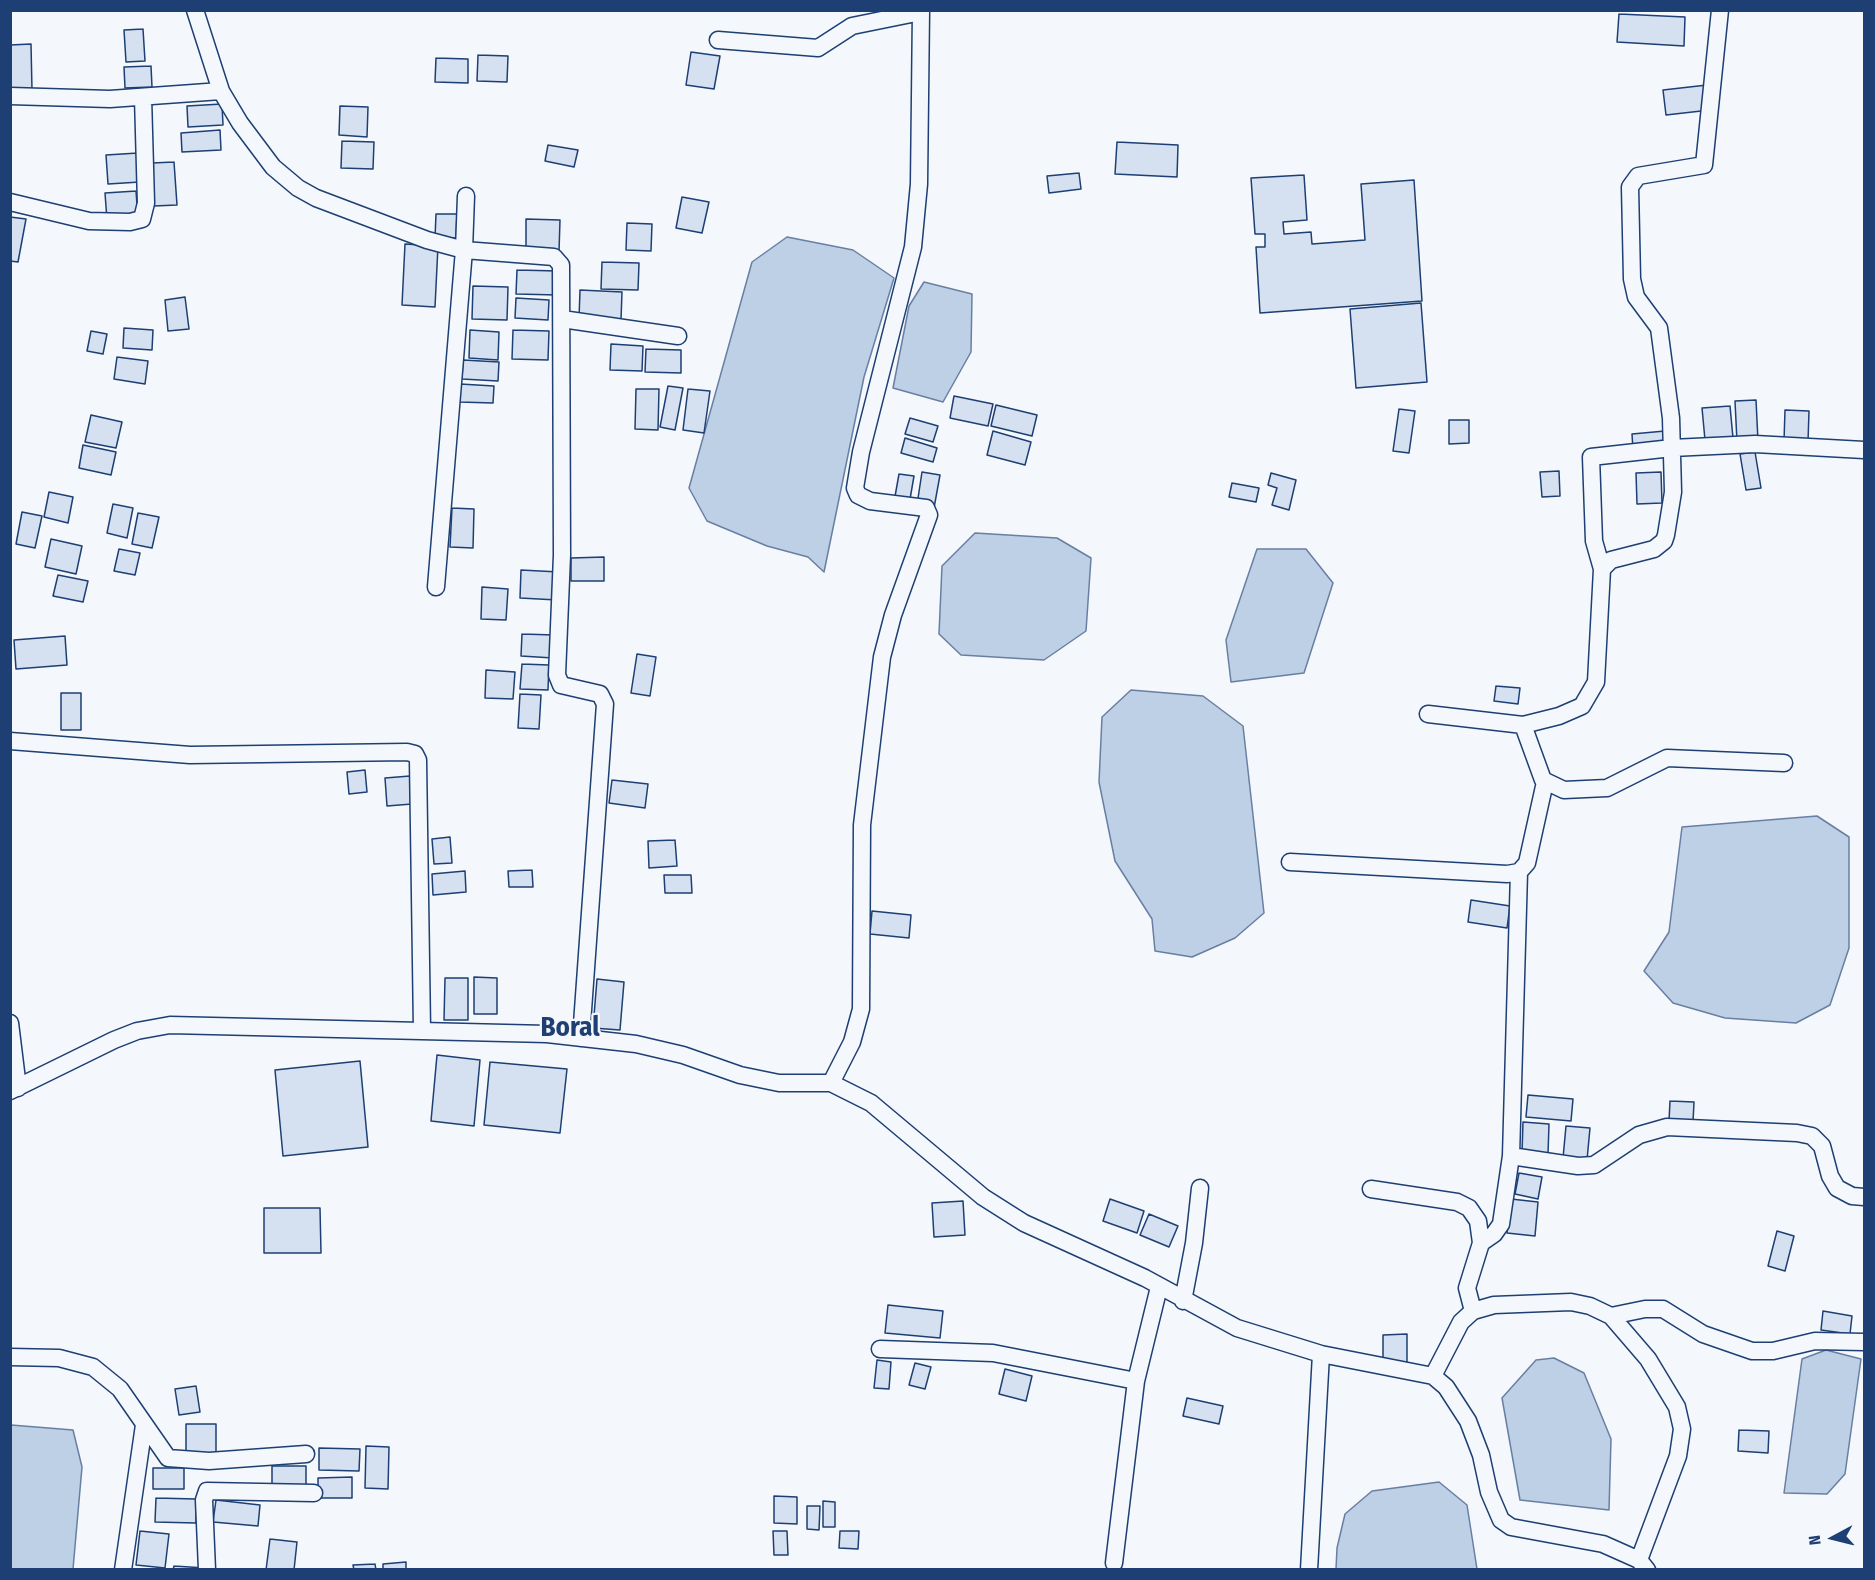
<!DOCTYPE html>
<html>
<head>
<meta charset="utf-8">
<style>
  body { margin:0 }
  #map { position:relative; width:1875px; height:1580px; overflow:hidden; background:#f4f7fb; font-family:"Fira Sans Condensed",sans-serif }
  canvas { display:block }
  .frame { position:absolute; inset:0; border:12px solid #1d3f73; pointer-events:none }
  .north { position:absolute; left:1803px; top:1508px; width:60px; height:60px; -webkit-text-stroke:4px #f4f7fb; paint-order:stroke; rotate:263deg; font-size:16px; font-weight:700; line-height:24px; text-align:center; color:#1d3f73 }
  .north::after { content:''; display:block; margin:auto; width:21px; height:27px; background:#1d3f73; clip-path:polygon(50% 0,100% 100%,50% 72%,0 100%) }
</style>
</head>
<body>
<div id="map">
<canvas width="1875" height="1580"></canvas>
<div class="frame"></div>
<div class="north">N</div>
</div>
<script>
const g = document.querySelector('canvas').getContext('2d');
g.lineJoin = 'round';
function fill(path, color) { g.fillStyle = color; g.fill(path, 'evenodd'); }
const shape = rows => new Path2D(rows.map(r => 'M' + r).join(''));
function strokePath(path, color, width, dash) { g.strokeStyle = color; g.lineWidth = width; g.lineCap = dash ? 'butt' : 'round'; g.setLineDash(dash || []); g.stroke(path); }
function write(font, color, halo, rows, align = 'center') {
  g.font = font + ' "Fira Sans Condensed",sans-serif'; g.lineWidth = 4.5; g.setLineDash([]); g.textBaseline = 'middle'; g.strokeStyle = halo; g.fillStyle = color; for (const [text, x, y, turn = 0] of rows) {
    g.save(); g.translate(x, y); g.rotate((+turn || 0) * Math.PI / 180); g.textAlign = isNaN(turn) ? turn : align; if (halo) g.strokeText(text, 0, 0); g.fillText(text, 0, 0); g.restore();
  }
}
const water = shape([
  [787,237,853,250,894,278,864,377,824,572,808,557,767,546,707,521,689,488,752,262,787,237],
  [924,282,972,294,971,352,943,402,893,388,909,306,924,282],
  [975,533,1057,538,1091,558,1086,631,1044,660,961,655,939,634,942,566,975,533],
  [1257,549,1306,549,1333,583,1304,673,1231,682,1226,640,1257,549],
  [1131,690,1203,696,1243,726,1264,913,1235,938,1192,957,1155,951,1152,919,1115,861,1099,782,1102,717,1131,690],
  [1817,816,1849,837,1849,948,1830,1005,1796,1023,1725,1018,1673,1003,1644,971,1669,932,1682,827,1817,816],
  [1826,1350,1861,1359,1845,1474,1827,1494,1784,1493,1802,1359,1826,1350],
  [1554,1358,1584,1373,1611,1439,1609,1510,1520,1500,1502,1398,1536,1360,1554,1358],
  [11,1425,73,1430,82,1467,73,1569,11,1569,11,1425],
  [1439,1482,1467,1505,1477,1569,1336,1569,1337,1548,1345,1514,1372,1491,1439,1482]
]);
const building = shape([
  [1619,14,1685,17,1684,46,1617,42,1619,14],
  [143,29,145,61,126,62,124,30,143,29],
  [31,44,32,90,11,91,10,45,31,44],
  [691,52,720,56,714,89,686,85,691,52],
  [478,55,508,56,507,82,477,81,478,55],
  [436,58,468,59,468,83,435,82,436,58],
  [151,66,152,87,125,88,124,67,151,66],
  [1707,85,1710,110,1666,115,1663,90,1707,85],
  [222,104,223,125,188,127,187,106,222,104],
  [340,106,368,107,367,137,339,135,340,106],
  [220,130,221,150,182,152,181,133,220,130],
  [342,141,374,142,373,169,341,168,342,141],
  [1117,142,1178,145,1177,177,1115,174,1117,142],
  [548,145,578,150,574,167,545,161,548,145],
  [138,153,140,182,108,184,106,155,138,153],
  [174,162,177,205,154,206,152,163,174,162],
  [1079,173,1081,189,1049,193,1047,176,1079,173],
  [1304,175,1307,220,1283,222,1284,234,1311,232,1312,244,1365,240,1361,184,1414,180,1422,301,1260,313,1256,247,1265,247,1265,234,1255,234,1251,178,1304,175],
  [136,191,138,218,107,220,105,193,136,191],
  [682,197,709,202,702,233,676,228,682,197],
  [436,214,457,214,456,238,435,238,436,214],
  [10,217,26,219,18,262,10,261,10,217],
  [526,219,560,220,559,252,526,250,526,219],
  [627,223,652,224,651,251,626,250,627,223],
  [405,244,438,246,435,307,402,305,405,244],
  [602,262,639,263,638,290,601,289,602,262],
  [517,270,558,271,558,295,516,294,517,270],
  [473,286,508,287,507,320,472,319,473,286],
  [580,290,622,292,621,320,579,319,580,290],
  [185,297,189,329,168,331,165,300,185,297],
  [516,298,549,300,548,320,515,318,516,298],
  [1421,303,1427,382,1356,388,1350,309,1421,303],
  [124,328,153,330,152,350,123,348,124,328],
  [470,330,499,332,498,360,469,358,470,330],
  [513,330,549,331,548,360,512,359,513,330],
  [91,331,107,334,103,354,87,351,91,331],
  [611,344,643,346,642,371,610,370,611,344],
  [646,349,681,350,681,373,645,372,646,349],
  [117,357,148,361,145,384,114,379,117,357],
  [463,360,499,362,498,381,462,379,463,360],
  [460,384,494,386,493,403,459,402,460,384],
  [668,386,683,388,675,430,660,427,668,386],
  [636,389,659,389,658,430,635,429,636,389],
  [688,389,710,391,704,433,683,430,688,389],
  [954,396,993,404,988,426,950,418,954,396],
  [1756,400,1758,441,1737,442,1735,401,1756,400],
  [996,405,1037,415,1032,436,991,426,996,405],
  [1730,406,1733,438,1705,440,1702,408,1730,406],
  [1399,409,1415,411,1409,453,1393,451,1399,409],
  [1785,410,1809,411,1808,442,1784,441,1785,410],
  [91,415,122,422,116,448,85,442,91,415],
  [910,418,938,426,933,442,905,434,910,418],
  [1449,420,1469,420,1469,443,1449,444,1449,420],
  [993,431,1031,442,1025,465,987,455,993,431],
  [1665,431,1666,448,1633,450,1632,434,1665,431],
  [905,438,937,448,933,462,901,453,905,438],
  [83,445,116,452,111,475,79,468,83,445],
  [1755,452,1761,488,1746,490,1740,454,1755,452],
  [1559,471,1560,496,1542,497,1540,472,1559,471],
  [922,472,940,475,934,508,917,505,922,472],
  [1661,472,1662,503,1637,504,1636,473,1661,472],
  [1271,473,1296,480,1289,510,1272,505,1277,488,1268,485,1271,473],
  [899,474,914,476,909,505,894,502,899,474],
  [1232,483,1259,488,1256,502,1229,497,1232,483],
  [49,492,73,497,68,523,44,517,49,492],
  [113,504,133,508,127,538,107,533,113,504],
  [452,508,474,509,473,548,450,547,452,508],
  [22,512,42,516,35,548,16,544,22,512],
  [138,513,159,517,152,548,132,544,138,513],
  [51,539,82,546,76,574,45,567,51,539],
  [119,549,140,553,135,575,114,571,119,549],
  [604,557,604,581,571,581,571,558,604,557],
  [521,570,559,572,557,600,520,598,521,570],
  [58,575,88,581,83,602,53,596,58,575],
  [482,587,508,589,506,620,481,619,482,587],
  [522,634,554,635,553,658,521,656,522,634],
  [65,636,67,665,16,669,14,640,65,636],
  [637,654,656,657,650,696,631,693,637,654],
  [522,664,549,665,548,690,520,689,522,664],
  [486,670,515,672,513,699,485,698,486,670],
  [1496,686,1520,688,1518,704,1494,701,1496,686],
  [61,693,81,693,81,730,61,730,61,693],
  [520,694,541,695,539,729,518,728,520,694],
  [365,770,367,792,349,794,347,772,365,770],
  [410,776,412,804,387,806,385,778,410,776],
  [612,780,648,784,645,808,609,803,612,780],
  [450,837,452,863,434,864,432,839,450,837],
  [675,840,677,866,649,868,648,841,675,840],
  [532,870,533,887,509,887,508,871,532,870],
  [465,871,466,892,433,895,432,874,465,871],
  [664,875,691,875,692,893,665,893,664,875],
  [1471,900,1510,906,1507,928,1468,922,1471,900],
  [872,911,911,915,909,938,870,934,872,911],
  [474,977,497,978,497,1014,474,1014,474,977],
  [445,978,468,978,468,1020,444,1020,445,978],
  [597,979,624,982,620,1030,593,1028,597,979],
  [437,1055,480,1060,474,1126,431,1121,437,1055],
  [360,1061,368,1147,283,1156,275,1070,360,1061],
  [490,1062,567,1069,560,1133,484,1125,490,1062],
  [1528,1095,1573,1099,1571,1121,1526,1117,1528,1095],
  [1670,1101,1694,1102,1693,1122,1669,1121,1670,1101],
  [1523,1122,1549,1124,1548,1154,1522,1153,1523,1122],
  [1566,1126,1590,1128,1587,1160,1563,1158,1566,1126],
  [1519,1173,1542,1177,1538,1199,1515,1194,1519,1173],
  [1110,1199,1144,1211,1137,1233,1103,1221,1110,1199],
  [1511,1199,1538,1202,1535,1236,1507,1233,1511,1199],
  [963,1201,965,1235,934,1237,932,1203,963,1201],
  [264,1208,320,1208,321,1253,264,1253,264,1208],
  [1149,1214,1178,1226,1169,1247,1140,1235,1149,1214],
  [1777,1231,1794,1236,1785,1271,1768,1266,1777,1231],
  [888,1305,943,1311,940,1338,885,1333,888,1305],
  [1823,1311,1852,1316,1850,1334,1821,1330,1823,1311],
  [1407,1334,1407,1364,1383,1364,1383,1335,1407,1334],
  [877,1360,891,1362,889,1389,874,1388,877,1360],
  [915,1363,931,1367,925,1389,909,1385,915,1363],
  [1005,1369,1032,1376,1026,1401,999,1394,1005,1369],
  [196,1386,200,1412,179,1415,175,1389,196,1386],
  [1187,1398,1223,1406,1219,1424,1183,1416,1187,1398],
  [186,1424,216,1424,216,1456,186,1456,186,1424],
  [1739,1430,1769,1431,1768,1453,1738,1451,1739,1430],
  [366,1446,389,1447,388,1489,365,1488,366,1446],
  [319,1448,360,1449,359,1471,319,1470,319,1448],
  [272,1466,306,1466,306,1488,272,1488,272,1466],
  [153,1468,184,1468,184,1489,153,1489,153,1468],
  [352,1477,352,1498,318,1498,318,1478,352,1477],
  [774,1496,797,1497,797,1524,774,1523,774,1496],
  [156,1498,196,1499,196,1523,155,1522,156,1498],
  [216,1500,260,1505,258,1526,213,1522,216,1500],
  [823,1501,835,1502,835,1527,823,1527,823,1501],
  [807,1506,820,1506,819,1530,807,1529,807,1506],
  [140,1531,169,1534,165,1568,136,1565,140,1531],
  [773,1531,787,1531,788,1555,774,1555,773,1531],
  [840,1531,859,1531,858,1549,839,1548,840,1531],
  [270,1539,297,1542,294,1570,266,1570,270,1539],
  [406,1562,406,1570,383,1570,383,1564,406,1562],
  [375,1564,376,1570,354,1570,353,1565,375,1564],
  [174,1566,205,1568,205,1570,173,1570,174,1566]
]);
const street = shape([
  [195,10,221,91,240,123,273,167,298,188,316,198,427,240,464,250,554,257,561,265,562,555,557,675,561,685,600,694,605,704,581,1038],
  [718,40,818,48,852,26,921,12],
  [10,96,110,99,221,91],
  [10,202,89,221,130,222,142,219,146,203,143,97],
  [562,319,678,336],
  [1602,569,1594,541,1591,457,1672,448,1755,444,1864,450],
  [436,587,464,250,466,196],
  [1428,714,1523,725,1559,716,1582,706,1596,682,1602,569,1611,560,1654,549,1664,541,1666,535,1673,492,1671,418,1659,328,1636,297,1632,279,1630,187,1638,176,1704,165,1720,10],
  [1523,725,1543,780,1564,790,1607,788,1667,758,1784,763],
  [10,741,190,755,407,752,415,754,418,760,422,1030],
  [1290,862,1507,874,1519,872,1527,863,1545,782],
  [10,1023,18,1088],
  [831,1083,852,1042,861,1009,862,825,882,657,893,615,929,515,926,508,870,501,858,495,855,488,861,452,913,247,919,184,921,10],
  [10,1091,114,1040,137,1031,170,1025,547,1034,636,1044,683,1055,740,1075,779,1083,831,1083,871,1103,983,1197,1024,1223,1145,1278,1237,1328,1321,1354,1433,1376,1446,1387,1468,1421,1481,1455,1489,1492,1501,1520,1511,1527,1603,1544,1639,1560,1647,1570],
  [1511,1156,1578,1166,1594,1165,1639,1135,1667,1127,1797,1133,1812,1136,1822,1146,1830,1176,1837,1188,1852,1196,1864,1197],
  [1371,1189,1457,1202,1469,1208,1478,1221,1481,1243,1467,1288,1473,1311],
  [1481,1243,1494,1234,1501,1224,1511,1156,1519,872],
  [1183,1301,1194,1243,1200,1188],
  [1611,1316,1645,1309,1663,1309,1703,1334,1752,1351,1773,1351,1815,1341,1864,1342],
  [880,1349,993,1353,1136,1381],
  [10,1357,59,1358,93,1367,120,1389,168,1458,209,1461,306,1454],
  [1433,1376,1461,1322,1473,1311,1494,1305,1571,1302,1590,1306,1611,1316,1648,1359,1677,1407,1682,1429,1678,1456,1639,1560],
  [1114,1563,1136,1381,1159,1287],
  [123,1570,144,1425],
  [207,1570,204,1500,207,1491,314,1493],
  [1309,1570,1321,1354]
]);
const districtNames = [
  ["Boral",570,1028]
];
fill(water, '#bed0e5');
strokePath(water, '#687fa3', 1.5);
fill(building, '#d5e0f0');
strokePath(building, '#1d3f73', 1.5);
strokePath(street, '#1d3f73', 19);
strokePath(street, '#f4f7fb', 16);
write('bold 27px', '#1d3f73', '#f4f7fb', districtNames);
</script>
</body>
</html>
